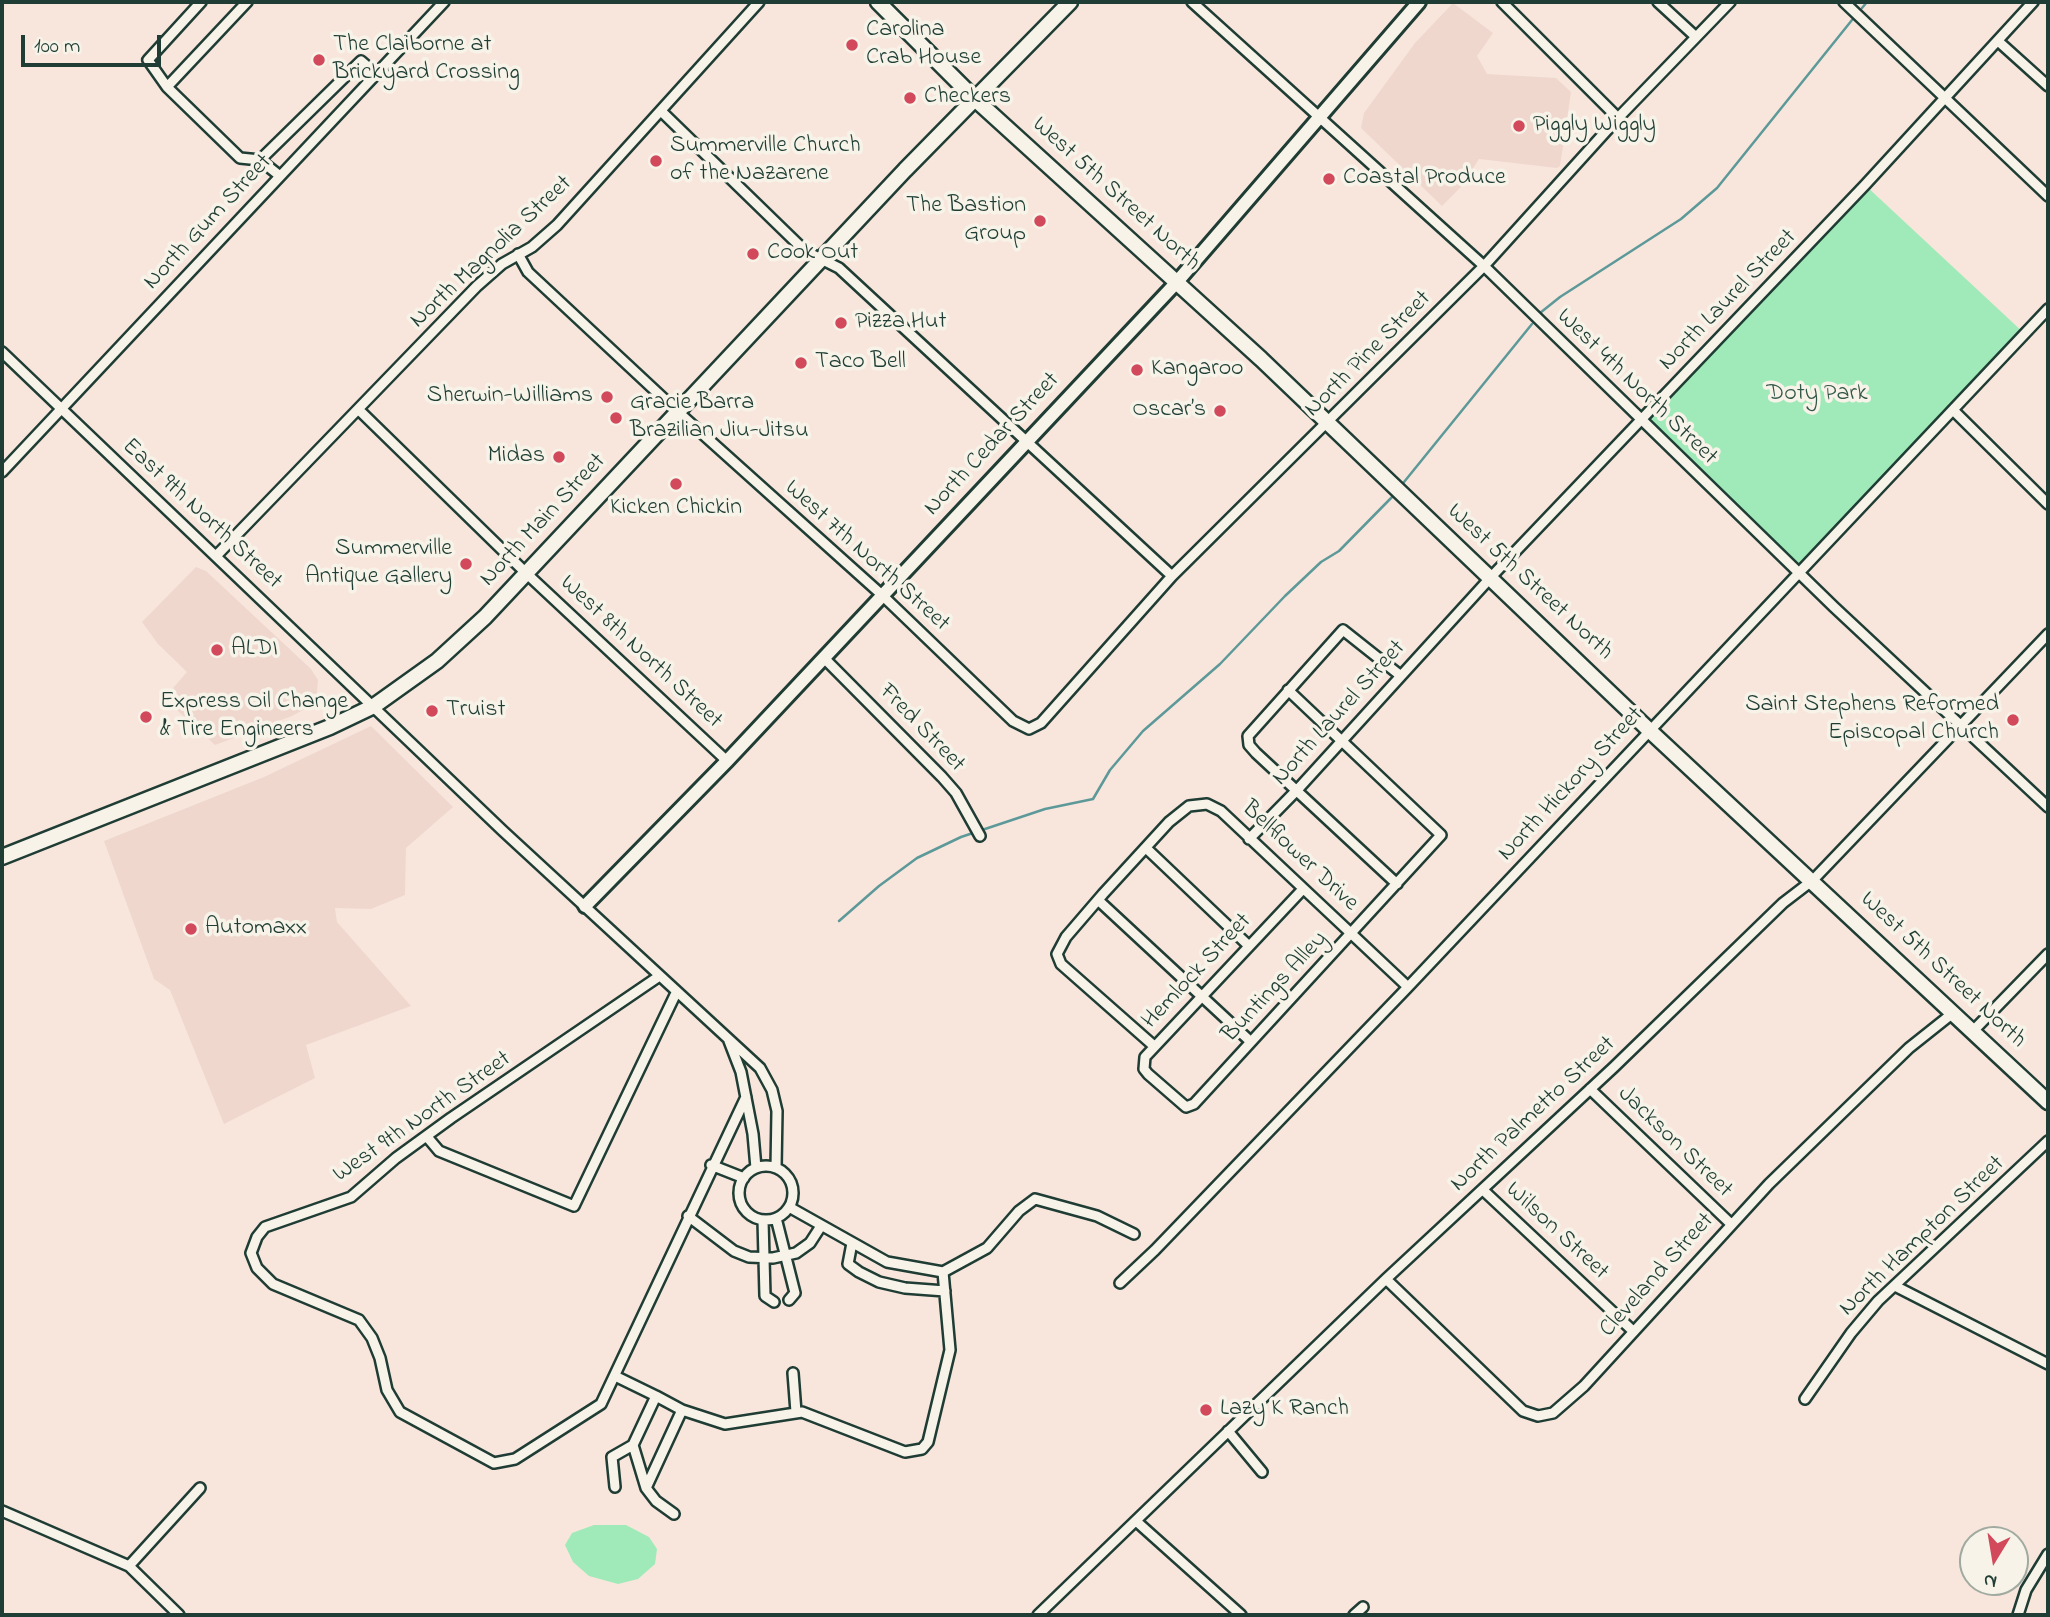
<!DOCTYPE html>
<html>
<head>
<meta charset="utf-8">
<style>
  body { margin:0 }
  #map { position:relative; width:2050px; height:1617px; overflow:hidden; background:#f8e6dc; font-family:"Indie Flower",sans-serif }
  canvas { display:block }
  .frame { position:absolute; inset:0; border:4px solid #1f3d34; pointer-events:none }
  .north { position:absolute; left:1959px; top:1526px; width:70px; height:70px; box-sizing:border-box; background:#f7f3e8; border:2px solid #a1aaa0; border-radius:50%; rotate:191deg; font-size:19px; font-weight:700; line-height:28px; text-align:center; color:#1f3d34 }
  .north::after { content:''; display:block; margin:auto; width:24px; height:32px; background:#d1495b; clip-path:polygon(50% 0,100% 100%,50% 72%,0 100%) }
  .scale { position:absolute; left:21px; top:35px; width:140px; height:32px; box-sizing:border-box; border:4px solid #1f3d34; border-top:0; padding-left:9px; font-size:21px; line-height:24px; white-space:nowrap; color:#1f3d34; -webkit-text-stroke:5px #f7f3e8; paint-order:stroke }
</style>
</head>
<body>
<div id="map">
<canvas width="2050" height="1617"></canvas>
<div class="frame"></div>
<div class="north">N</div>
<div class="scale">100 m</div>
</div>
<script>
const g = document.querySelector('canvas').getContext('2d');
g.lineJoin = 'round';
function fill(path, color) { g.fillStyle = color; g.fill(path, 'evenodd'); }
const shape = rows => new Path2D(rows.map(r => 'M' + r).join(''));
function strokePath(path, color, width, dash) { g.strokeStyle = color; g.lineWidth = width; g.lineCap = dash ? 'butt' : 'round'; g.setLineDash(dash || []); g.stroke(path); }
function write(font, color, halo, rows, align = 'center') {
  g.font = font + ' "Indie Flower",sans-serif'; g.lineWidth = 7; g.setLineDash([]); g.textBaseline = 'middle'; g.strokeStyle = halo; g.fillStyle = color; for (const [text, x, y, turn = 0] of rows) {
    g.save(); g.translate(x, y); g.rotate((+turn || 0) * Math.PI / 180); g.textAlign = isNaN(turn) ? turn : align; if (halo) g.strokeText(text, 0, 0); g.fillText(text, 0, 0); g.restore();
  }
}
const built = shape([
  [1453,3,1493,33,1477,56,1487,74,1556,78,1571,92,1560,166,1557,168,1479,159,1462,186,1442,206,1361,128,1364,113,1415,43],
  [196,567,206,571,311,669,318,680,316,703,292,716,215,745,167,701,168,694,187,672,158,644,142,622],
  [371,726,453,807,406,848,405,895,371,909,335,908,337,922,411,1006,306,1045,315,1078,224,1124,170,990,154,979,104,841,264,777]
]);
const green = shape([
  [1865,185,2025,334,1800,572,1641,420],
  [594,1525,626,1525,649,1537,657,1549,655,1564,638,1579,618,1584,589,1576,573,1562,565,1545,572,1533]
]);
const stream = shape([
  [1862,8,1867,2],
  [1540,313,1560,297,1681,219,1717,188,1852,20],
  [1400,487,1532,324],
  [839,921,879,886,917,858,961,837,1045,809,1093,799,1110,770,1143,731,1220,664,1285,596,1321,562,1339,551,1394,495]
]);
const street = shape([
  [201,2,148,60,167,87,247,2],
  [1192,2,1484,266,1834,607,2048,807],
  [1502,2,1618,118],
  [1658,2,1696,37],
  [1844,2,2048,196],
  [1998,41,2048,86],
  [167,87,240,158,260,160,280,176],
  [661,111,805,251,839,268,1172,576],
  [260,160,361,61,376,74],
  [518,254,528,272,677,411,882,595,1013,721,1029,729,1041,723,1172,576,1484,266,1618,118,1730,2],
  [2,352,503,831,760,1068,772,1090,777,1111,776,1168],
  [359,410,526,573,727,761],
  [1953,410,2048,504],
  [2,472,444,2],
  [216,556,477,286,502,264,532,247,557,225,759,2],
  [824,658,942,777,956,793,980,836],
  [1288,690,1441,835,1194,1104,1186,1107,1148,1074,1144,1069,1145,1057,1303,889],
  [1249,839,1298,789,1492,576,1865,185,2033,2],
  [1146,848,1249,946],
  [1397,884,1256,753,1249,745,1248,736,1343,630,1401,676],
  [1098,900,1251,1042],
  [658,977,451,1118,396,1158,351,1197,265,1227,257,1237,251,1253,257,1268,273,1284,359,1320,372,1338,380,1358,387,1390,400,1412,494,1463,515,1459,601,1404,746,1097],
  [1973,1031,2048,954],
  [729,1041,741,1072,753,1134,756,1168],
  [1154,1046,1061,964,1057,954,1066,937,1103,894,1169,822,1189,806,1207,804,1221,811,1408,987],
  [1590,1089,1731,1224],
  [428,1138,439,1151,574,1206,676,993],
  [711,1165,744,1178],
  '739 1193a27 27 0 1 1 54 0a27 27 0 1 1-54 0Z',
  [1483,1190,1633,1331],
  [688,1216,734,1251,749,1257,773,1258,796,1253,810,1243,821,1226],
  [776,1218,795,1293,789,1300],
  [763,1220,765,1296,774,1302],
  [852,1243,848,1264,859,1272,879,1282,905,1288,945,1291],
  [943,1272,987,1248,1019,1211,1035,1199,1097,1216,1134,1234],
  [1386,1279,1523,1411,1538,1416,1553,1413,1584,1386,1769,1184,1909,1048,1953,1013],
  [1120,1283,1155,1250,1408,987,2048,309],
  [1895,1286,2048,1364],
  [793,1373,796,1412],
  [615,1376,656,1396,633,1445,612,1457,615,1487],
  [1805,1399,1851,1333,1878,1301,2048,1141],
  [682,1410,725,1424,802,1412,905,1452,922,1449,928,1442,950,1350,943,1272,887,1262,789,1207],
  [1228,1431,1262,1472],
  [633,1445,646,1488,656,1501,674,1514],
  [646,1488,682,1410,656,1396],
  [2,1511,129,1566,179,1615],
  [1136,1521,1241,1615],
  [129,1566,200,1488],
  [1038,1615,1386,1279,1614,1067,1783,903,1813,880,2048,634],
  [1354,1615,1363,1607],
  [2018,1615,2026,1590,2048,1554]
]);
const secondary = shape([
  [585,906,727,761,1176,283,1419,2]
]);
const primary = shape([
  [878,2,976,100,1261,359,1650,731,2048,1102],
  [2,857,330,727,374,706,437,661,485,617,905,170,1070,2]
]);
const markers = [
  [852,45,7,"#d1495b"],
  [319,60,7,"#d1495b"],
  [910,98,7,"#d1495b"],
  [1519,126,7,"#d1495b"],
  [656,161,7,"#d1495b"],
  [1329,179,7,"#d1495b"],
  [1040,221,7,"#d1495b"],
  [753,254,7,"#d1495b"],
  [841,323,7,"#d1495b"],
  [801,363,7,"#d1495b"],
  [1137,370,7,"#d1495b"],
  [607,397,7,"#d1495b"],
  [1220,411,7,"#d1495b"],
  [616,418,7,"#d1495b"],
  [559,457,7,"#d1495b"],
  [676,484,7,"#d1495b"],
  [466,564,7,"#d1495b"],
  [217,650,7,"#d1495b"],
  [432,711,7,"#d1495b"],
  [146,717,7,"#d1495b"],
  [2013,720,7,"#d1495b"],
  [191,929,7,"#d1495b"],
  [1206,1410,7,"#d1495b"]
];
const poiNames = [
  ["Carolina",866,31],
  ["Crab House",866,59],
  ["The Claiborne at",333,46],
  ["Brickyard Crossing",333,74],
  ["Checkers",924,98],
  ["Piggly Wiggly",1533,126],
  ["Summerville Church",670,147],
  ["of the Nazarene",670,175],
  ["Coastal Produce",1343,179],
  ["The Bastion",1026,207,"right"],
  ["Group",1026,235,"right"],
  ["Cook Out",767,254],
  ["Pizza Hut",855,323],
  ["Taco Bell",815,363],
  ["Kangaroo",1151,370],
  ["Sherwin-Williams",593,397,"right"],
  ["Gracie Barra",630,404],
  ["Brazilian Jiu-Jitsu",630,432],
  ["Oscar’s",1206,411,"right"],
  ["Midas",545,457,"right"],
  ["Kicken Chickin",676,509,"center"],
  ["Summerville",452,550,"right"],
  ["Antique Gallery",452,578,"right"],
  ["ALDI",231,650],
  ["Express Oil Change",160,703],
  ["& Tire Engineers",160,731],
  ["Saint Stephens Reformed",1999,706,"right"],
  ["Episcopal Church",1999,734,"right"],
  ["Truist",446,711],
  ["Automaxx",205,929],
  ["Lazy K Ranch",1220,1410]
];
const streetNames = [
  ["West 5th Street North",1115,195,42],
  ["North Gum Street",209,223,-47],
  ["North Magnolia Street",492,253,-43],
  ["North Laurel Street",1729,301,-46],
  ["North Pine Street",1369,355,-45],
  ["West 4th North Street",1636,388,44],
  ["North Cedar Street",993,445,-47],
  ["East 9th North Street",201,515,43],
  ["North Main Street",544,521,-47],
  ["West 7th North Street",866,557,42],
  ["West 5th Street North",1529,583,43],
  ["West 8th North Street",640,653,43],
  ["North Laurel Street",1340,714,-48],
  ["Fred Street",921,729,46],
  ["North Hickory Street",1572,785,-47],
  ["Bellflower Drive",1299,857,43],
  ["West 5th Street North",1942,971,43],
  ["Hemlock Street",1198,972,-47],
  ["Buntings Alley",1276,988,-47],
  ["North Palmetto Street",1534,1115,-43],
  ["West 9th North Street",423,1118,-35],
  ["Jackson Street",1674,1143,44],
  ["Wilson Street",1556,1232,43],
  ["North Hampton Street",1923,1237,-44],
  ["Cleveland Street",1658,1276,-48]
];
const parkNames = [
  ["Doty Park",1817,395]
];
fill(built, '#efd7ce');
fill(green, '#a0eab9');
strokePath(stream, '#5d9999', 2.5);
strokePath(street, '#1f3d34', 14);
strokePath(secondary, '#1f3d34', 18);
strokePath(primary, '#1f3d34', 19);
strokePath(street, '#f7f3e8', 9);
strokePath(secondary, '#f7f3e8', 12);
strokePath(primary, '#f7f3e8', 14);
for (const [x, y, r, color] of markers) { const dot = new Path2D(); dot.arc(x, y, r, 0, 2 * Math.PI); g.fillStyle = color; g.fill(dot); strokePath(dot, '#f7f3e8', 2.5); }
write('24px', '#1f3d34', '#f7f3e8', poiNames, 'left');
write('24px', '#1f3d34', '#f7f3e8', streetNames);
write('24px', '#325748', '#f7f3e8', parkNames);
</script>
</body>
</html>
